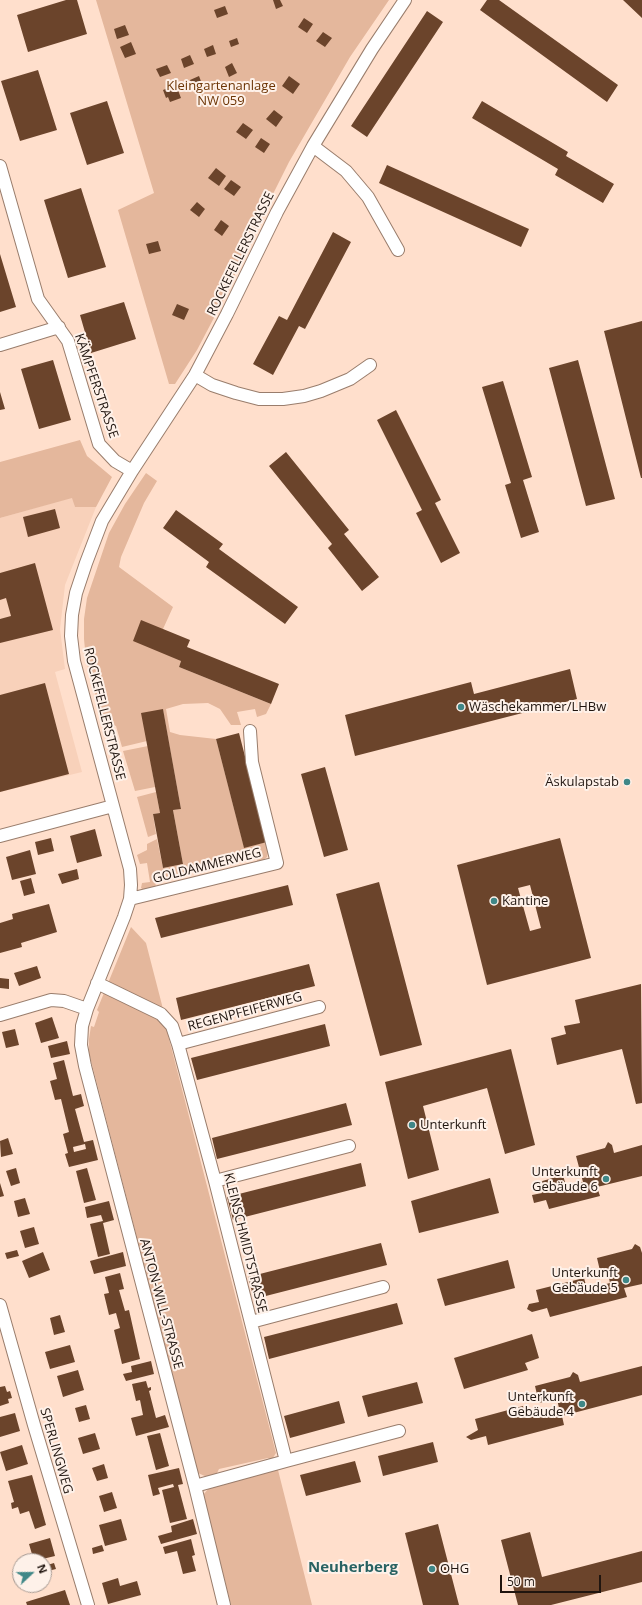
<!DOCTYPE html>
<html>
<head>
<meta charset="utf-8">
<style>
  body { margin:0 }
  #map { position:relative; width:642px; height:1605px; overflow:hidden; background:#ffdfcc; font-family:"Open Sans",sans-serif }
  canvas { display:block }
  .north { position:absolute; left:12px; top:1553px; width:40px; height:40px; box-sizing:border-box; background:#fef1e9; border:1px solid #a59992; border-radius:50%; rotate:68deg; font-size:11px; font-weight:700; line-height:16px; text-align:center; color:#20150f }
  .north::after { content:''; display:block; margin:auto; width:14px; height:18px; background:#3f8787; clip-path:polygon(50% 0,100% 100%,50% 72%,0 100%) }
  .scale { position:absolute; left:500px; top:1575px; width:101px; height:18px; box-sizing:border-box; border:2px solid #20150f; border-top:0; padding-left:5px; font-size:12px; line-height:14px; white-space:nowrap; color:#20150f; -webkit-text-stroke:3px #fef1e9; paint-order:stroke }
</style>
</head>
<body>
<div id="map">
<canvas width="642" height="1605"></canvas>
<div class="north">N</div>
<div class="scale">50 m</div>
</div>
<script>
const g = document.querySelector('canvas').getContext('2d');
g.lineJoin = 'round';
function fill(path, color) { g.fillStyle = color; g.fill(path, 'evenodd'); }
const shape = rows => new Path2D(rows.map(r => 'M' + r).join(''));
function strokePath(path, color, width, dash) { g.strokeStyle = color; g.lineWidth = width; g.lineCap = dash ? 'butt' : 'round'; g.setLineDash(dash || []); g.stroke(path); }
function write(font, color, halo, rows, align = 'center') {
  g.font = font + ' "Open Sans",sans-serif'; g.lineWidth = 4; g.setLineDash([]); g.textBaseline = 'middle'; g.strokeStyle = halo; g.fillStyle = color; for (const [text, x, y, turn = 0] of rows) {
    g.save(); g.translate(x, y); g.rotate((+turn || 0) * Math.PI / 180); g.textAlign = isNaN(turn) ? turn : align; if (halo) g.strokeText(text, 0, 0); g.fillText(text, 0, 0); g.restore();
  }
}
const built = shape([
  [73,497,75,507,96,507,65,585,60,629,65,669,55,672,82,772,0,792,0,518]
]);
const green = shape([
  [96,0,389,0,350,57,289,162,255,230,226,295,197,350,175,384,169,384,118,210,154,193],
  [80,440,87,456,112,477,96,507,75,507,72,498,0,518,0,462],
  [146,473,157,481,144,503,121,557,119,567,173,607,163,629,181,661,179,667,271,704,266,714,257,717,255,709,237,712,241,725,231,725,220,709,208,703,183,704,166,709,170,732,180,735,216,739,244,847,267,842,268,852,267,857,258,864,255,854,155,880,156,888,145,891,141,888,142,883,150,882,147,863,140,864,137,855,147,850,147,844,157,839,163,868,183,864,173,810,181,809,163,710,147,741,122,747,116,726,102,720,86,660,84,639,84,619,87,598,109,533,125,504],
  [148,746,155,787,135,791,123,751],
  [156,792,160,813,153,814,156,834,148,837,137,797],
  [131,927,146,943,162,1005,168,1035,276,1453,271,1461,268,1458,219,1469,216,1475,207,1477,198,1473,89,1053,89,1039,91,1026,94,1027,99,1012,97,1010],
  [278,1470,312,1605,231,1605,203,1495,209,1488]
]);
const building = shape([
  [66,0,77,0,87,34,28,52,17,15],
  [273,0,280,0,283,6,276,9],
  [487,0,499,0,618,85,607,102,480,10],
  [623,0,642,0,642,18],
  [225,6,228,14,217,18,214,10],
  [427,11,443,22,367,137,351,126],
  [304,18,313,24,307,33,298,27],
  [125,25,129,35,117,39,114,29],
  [323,32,332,38,325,47,316,41],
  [237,38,239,44,231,47,229,41],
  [131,42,136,54,125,58,120,47],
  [213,45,216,54,207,57,204,49],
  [190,55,194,64,184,68,181,59],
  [232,63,237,73,229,77,225,67],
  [167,65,171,73,160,77,156,69],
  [38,70,57,130,20,141,1,81],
  [199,76,202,84,193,88,190,80],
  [289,76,300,84,293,94,282,86],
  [176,85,181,98,170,102,168,97,166,98,163,90],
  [107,101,124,153,87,165,70,113],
  [482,101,568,152,566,156,614,184,603,203,555,175,558,169,472,118],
  [274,110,283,117,276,127,266,119],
  [243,123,253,130,246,139,236,132],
  [261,138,270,144,264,153,255,147],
  [387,165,529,229,521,247,379,183],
  [216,168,226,176,219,186,208,178],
  [231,180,241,187,234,196,224,189],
  [81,188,106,267,68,278,44,200],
  [197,202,205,209,199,217,190,210],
  [221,220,229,226,222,236,214,230],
  [333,232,351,242,305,329,299,326,273,375,253,364,279,316,287,320],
  [158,241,161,251,149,254,146,244],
  [0,254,16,307,0,312],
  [124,302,136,339,91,353,80,315],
  [177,304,189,309,184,320,172,315],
  [642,321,642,478,641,478,604,331],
  [53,360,71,420,39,429,21,369],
  [578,360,615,499,586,506,549,368],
  [503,381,532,477,523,480,539,532,521,538,505,485,511,483,482,387],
  [0,392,5,409,0,410],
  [396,410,441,500,435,503,460,553,441,563,416,513,422,510,377,420],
  [286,452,349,530,344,534,379,577,362,591,328,548,332,544,269,466],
  [55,509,60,528,28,537,23,517],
  [176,510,223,544,219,549,298,607,285,624,206,567,209,562,163,528],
  [35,563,53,630,0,643,0,619,11,616,6,598,0,600,0,573],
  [141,620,190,640,187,647,279,684,271,704,179,667,181,661,133,641],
  [570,669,577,699,355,756,345,715,471,682,474,694],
  [45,683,69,774,0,792,0,695],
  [163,709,181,809,173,810,183,864,163,868,153,814,160,813,141,713],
  [239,733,267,842,244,848,216,739],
  [325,767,348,850,324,857,301,774],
  [95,829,102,856,77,863,70,836],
  [51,838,54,851,38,855,35,842],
  [560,838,591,958,487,985,457,865],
  [530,885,541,928,530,931,518,888],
  [30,850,36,874,12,880,6,857],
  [77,869,79,879,62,884,58,874],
  [31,878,35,893,24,896,20,881],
  [379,882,422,1045,380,1056,336,894],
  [288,885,293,905,161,938,155,918],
  [49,904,57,932,21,943,22,947,0,953,0,923,13,919,12,914],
  [309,964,315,986,181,1020,176,998],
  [37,966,41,978,19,986,14,973],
  [0,978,9,979,9,989,0,988],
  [641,984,642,1103,636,1104,622,1049,557,1065,551,1038,566,1034,564,1026,580,1023,575,1000],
  [52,1017,59,1038,41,1043,35,1023],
  [325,1024,330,1046,197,1080,191,1058],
  [15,1029,19,1045,6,1048,2,1032],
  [67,1041,70,1054,51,1058,48,1046],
  [511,1049,535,1145,505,1154,487,1088,423,1106,439,1170,408,1179,385,1082],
  [64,1060,73,1096,81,1094,84,1106,75,1109,84,1142,93,1140,98,1160,69,1167,65,1154,68,1153,63,1134,69,1132,61,1099,55,1100,50,1081,57,1079,53,1063],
  [85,1144,86,1149,74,1152,73,1147],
  [346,1103,352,1125,217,1159,212,1138],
  [8,1138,13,1154,1,1157,0,1141],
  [608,1142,612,1145,614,1153,642,1145,642,1176,597,1187,600,1196,549,1209,546,1200,534,1203,532,1195,542,1193,539,1182,563,1175,566,1186,583,1182,576,1156,605,1148],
  [361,1163,366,1186,233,1220,227,1197],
  [16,1168,20,1183,11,1186,6,1171],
  [87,1168,96,1200,84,1203,76,1171],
  [490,1178,499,1213,419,1233,411,1201],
  [0,1183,4,1196,0,1197],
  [25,1198,30,1214,18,1217,14,1201],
  [109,1201,114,1220,103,1223,110,1254,98,1257,90,1224,103,1221,101,1215,87,1218,85,1207],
  [34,1227,39,1244,25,1248,20,1231],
  [381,1243,387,1265,254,1299,248,1277],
  [635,1244,640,1247,642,1253,642,1284,624,1288,627,1297,550,1317,547,1308,532,1312,527,1309,529,1304,539,1302,536,1290,584,1278,587,1289,610,1283,608,1273,601,1275,597,1258,632,1249],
  [17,1250,19,1256,7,1259,5,1253],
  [43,1252,50,1270,29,1278,22,1261],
  [123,1252,126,1266,94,1274,90,1261],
  [508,1260,515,1288,445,1306,437,1279],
  [120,1273,124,1289,119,1290,125,1311,129,1310,140,1359,122,1364,114,1330,120,1328,116,1313,109,1315,104,1294,109,1293,105,1277],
  [397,1303,403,1324,269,1359,264,1337],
  [60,1315,65,1332,54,1335,50,1318],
  [532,1334,539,1358,525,1363,528,1370,464,1389,454,1358],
  [70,1345,75,1362,50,1369,45,1352],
  [151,1361,154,1374,126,1381,123,1374,132,1372,131,1366],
  [642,1366,642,1395,562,1416,564,1425,488,1445,486,1436,471,1440,466,1437,478,1430,475,1419,523,1406,526,1417,559,1408,557,1399,539,1403,535,1386,570,1377,573,1372,578,1375,580,1382],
  [78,1370,84,1390,63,1397,57,1376],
  [146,1381,148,1388,151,1387,151,1390,149,1391,156,1418,165,1415,169,1427,136,1436,131,1418,143,1415,140,1400,136,1401,132,1384],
  [417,1382,423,1403,368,1417,362,1396],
  [5,1386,7,1392,10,1391,12,1398,8,1399,9,1403,0,1406,0,1387],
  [339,1401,345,1423,290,1438,284,1416],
  [86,1405,90,1419,79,1422,75,1408],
  [15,1413,20,1431,0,1437,0,1417],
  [95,1433,100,1449,83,1454,78,1438],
  [160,1433,169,1466,156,1470,147,1436],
  [433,1442,438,1462,383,1476,378,1456],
  [22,1445,28,1464,6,1471,0,1452],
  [355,1461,361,1482,306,1496,300,1475],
  [104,1464,108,1478,97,1481,92,1468],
  [179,1468,183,1484,178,1485,187,1519,170,1523,162,1490,174,1487,173,1484,158,1488,160,1494,153,1496,148,1475],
  [32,1475,46,1525,35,1529,29,1511,20,1514,18,1507,12,1509,11,1503,14,1502,8,1481],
  [112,1492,117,1508,104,1512,99,1496],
  [121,1519,127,1540,105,1546,99,1525],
  [193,1519,197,1534,161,1544,158,1536,172,1532,171,1526],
  [438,1524,459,1605,423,1605,405,1533],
  [530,1532,542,1577,642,1551,642,1582,551,1605,518,1605,501,1540],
  [50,1538,55,1556,34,1561,29,1544],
  [191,1539,195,1555,192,1556,196,1571,183,1574,177,1551,165,1554,163,1547],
  [102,1545,104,1551,93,1554,92,1548],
  [54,1563,56,1569,44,1572,44,1566],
  [118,1578,120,1586,137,1581,141,1595,108,1604,102,1583],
  [65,1590,70,1605,27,1605,26,1602]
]);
const minor = shape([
  [313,146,346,171,368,197,398,250],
  [0,166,38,299,68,341,99,444,115,461,132,471],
  [0,345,59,327],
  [195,375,212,385,236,393,259,399,283,399,304,396,321,391,350,379,370,365],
  [0,836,113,806],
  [130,899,277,863,252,762,250,731],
  [97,983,161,1014,172,1026,178,1044,215,1181,286,1461,195,1486],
  [0,1015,51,1000,64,1001,87,1009],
  [178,1044,319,1007],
  [215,1181,349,1146],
  [0,1305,34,1425,88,1605],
  [251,1322,383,1287],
  [286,1461,399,1431],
  [224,1605,195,1486,85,1066,81,1045,82,1026,87,1009,124,917,130,899,131,885,130,869,74,661,71,636,72,615,76,593,86,563,102,521,132,471,195,375,227,314,277,212,313,146,372,49,405,0]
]);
const markers = [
  [461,707,4,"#3f8787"],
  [627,782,4,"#3f8787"],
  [494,901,4,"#3f8787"],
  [412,1125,4,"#3f8787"],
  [606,1179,4,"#3f8787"],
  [626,1280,4,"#3f8787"],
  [582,1404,4,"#3f8787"],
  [432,1569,4,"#3f8787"]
];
const parkNames = [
  ["Kleingartenanlage",221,86],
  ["NW 059",221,101]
];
const streetNames = [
  ["ROCKEFELLERSTRASSE",241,254,-64],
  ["KÄMPFERSTRASSE",96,386,71],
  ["ROCKEFELLERSTRASSE",104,714,76],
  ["GOLDAMMERWEG",207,866,-14],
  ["REGENPFEIFERWEG",245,1012,-15],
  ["KLEINSCHMIDTSTRASSE",245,1243,76],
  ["ANTON-WILL-STRASSE",161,1304,75],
  ["SPERLINGWEG",56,1451,74]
];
const poiNames = [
  ["Wäschekammer/LHBw",469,707],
  ["Äskulapstab",619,782,"right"],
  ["Kantine",502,901],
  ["Unterkunft",420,1125],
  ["Unterkunft",598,1172,"right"],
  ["Gebäude 6",598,1187,"right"],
  ["Unterkunft",618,1273,"right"],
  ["Gebäude 5",618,1288,"right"],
  ["Unterkunft",574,1397,"right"],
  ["Gebäude 4",574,1412,"right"],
  ["OHG",440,1569]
];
const quarterNames = [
  ["Neuherberg",353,1568]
];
fill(built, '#f8d1ba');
fill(green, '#e4b79c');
fill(building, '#6b442b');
strokePath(minor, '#997d6c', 14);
strokePath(minor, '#fff', 12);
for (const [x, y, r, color] of markers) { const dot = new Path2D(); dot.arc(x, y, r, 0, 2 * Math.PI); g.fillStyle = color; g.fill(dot); strokePath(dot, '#fef1e9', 1.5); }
write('13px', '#6d3505', '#fef1e9', parkNames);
write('13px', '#20150f', '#fef1e9', streetNames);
write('13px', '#20150f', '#fef1e9', poiNames, 'left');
write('bold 15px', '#286262', '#fef1e9', quarterNames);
</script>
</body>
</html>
